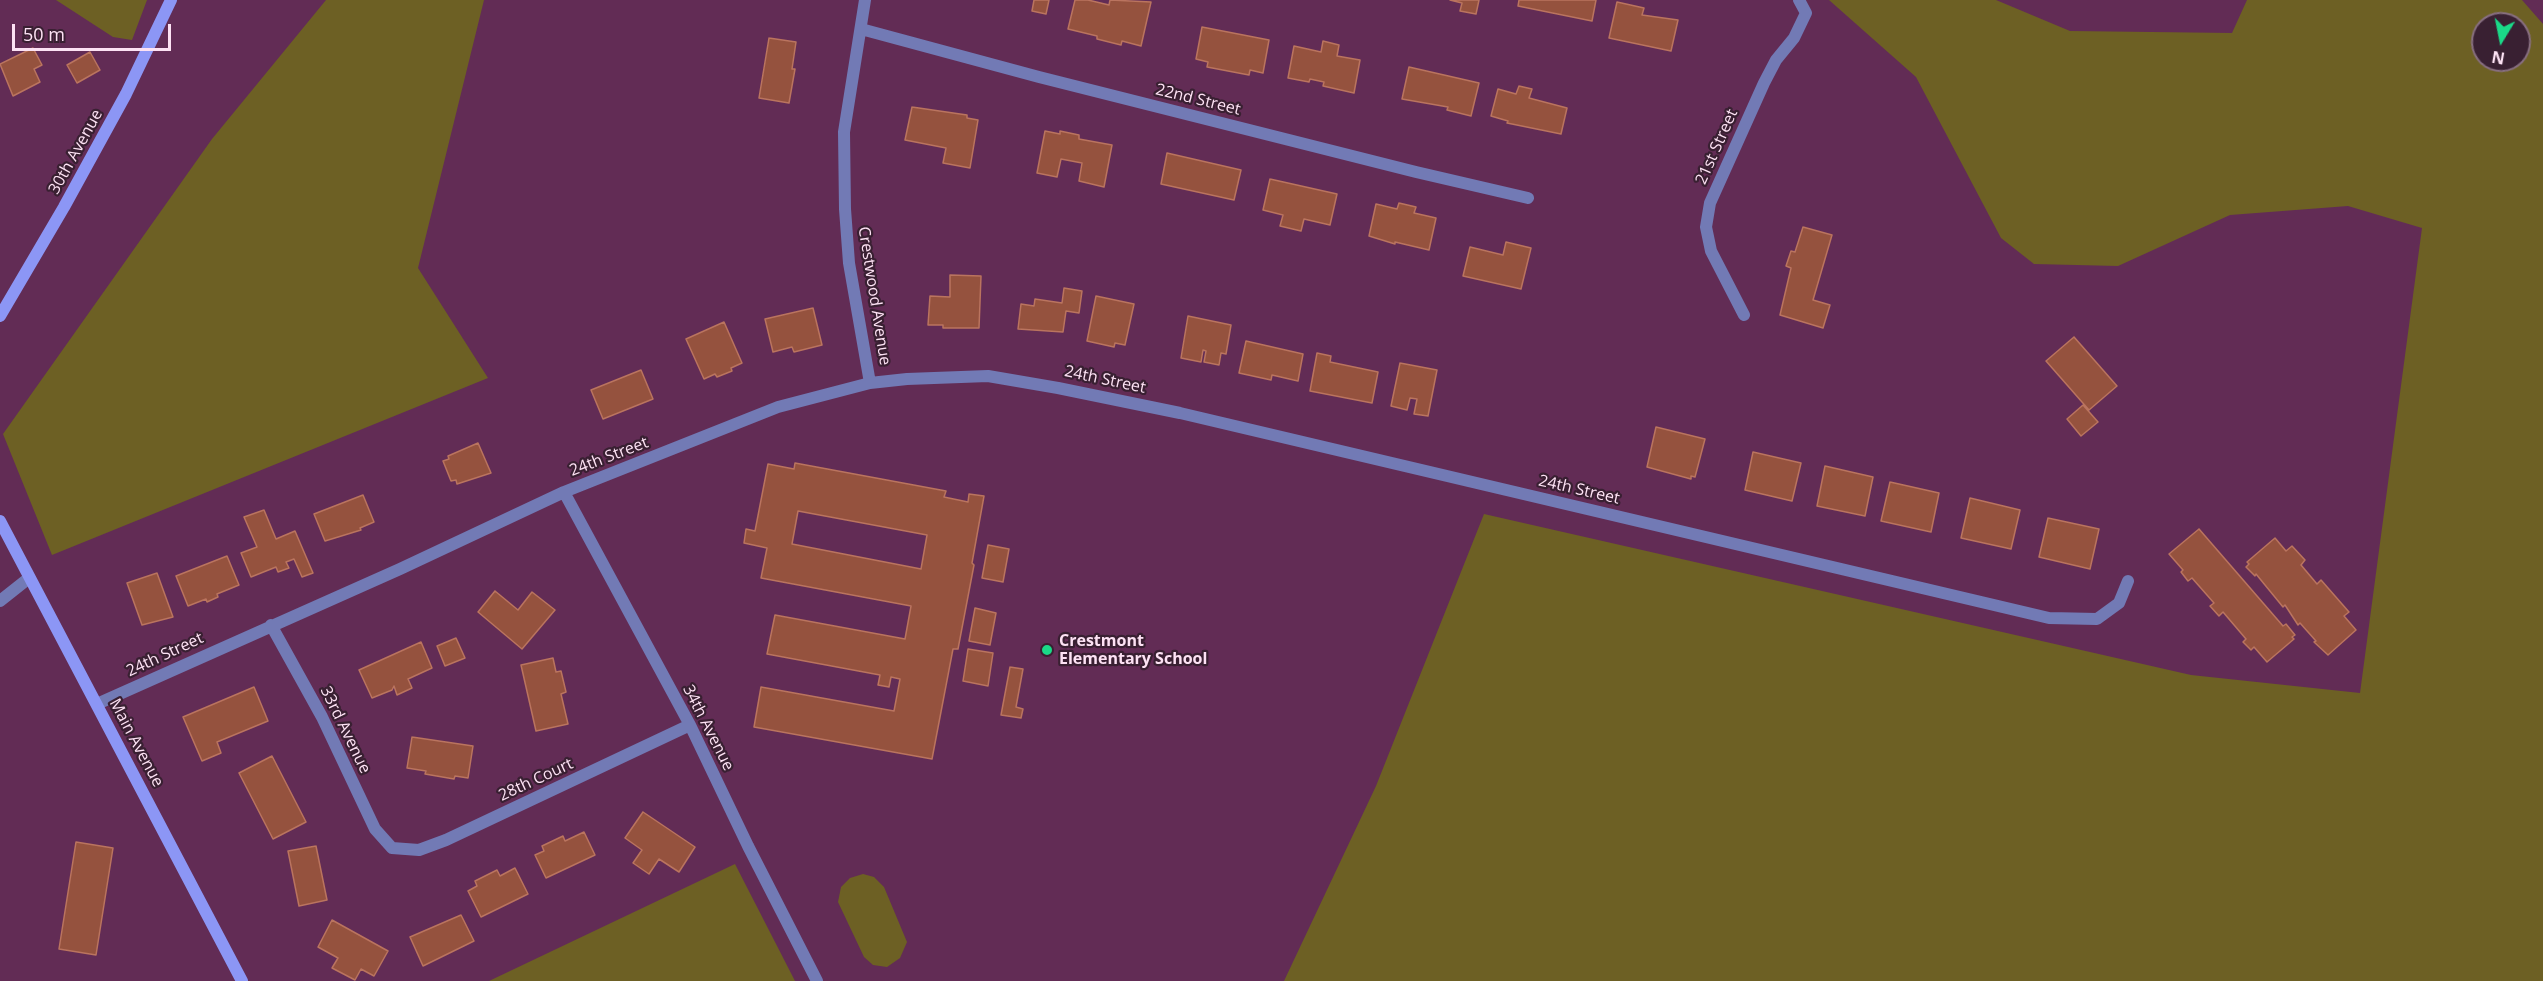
<!DOCTYPE html>
<html>
<head>
<meta charset="utf-8">
<style>
  body { margin:0 }
  #map { position:relative; width:2543px; height:981px; overflow:hidden; background:#622c55; font-family:"Open Sans",sans-serif }
  canvas { display:block }
  .north { position:absolute; left:2471px; top:12px; width:60px; height:60px; box-sizing:border-box; background:#392032; border:2px solid #876e80; border-radius:50%; rotate:190deg; font-size:16px; font-weight:700; line-height:24px; text-align:center; color:#fde2f4 }
  .north::after { content:''; display:block; margin:auto; width:21px; height:27px; background:#1ad988; clip-path:polygon(50% 0,100% 100%,50% 72%,0 100%) }
  .scale { position:absolute; left:12px; top:24px; width:159px; height:27px; box-sizing:border-box; border:3px solid #fde2f4; border-top:0; padding-left:8px; font-size:18px; line-height:21px; white-space:nowrap; color:#fde2f4; -webkit-text-stroke:4px #392032; paint-order:stroke }
</style>
</head>
<body>
<div id="map">
<canvas width="2543" height="981"></canvas>
<div class="north">N</div>
<div class="scale">50 m</div>
</div>
<script>
const g = document.querySelector('canvas').getContext('2d');
g.lineJoin = 'round';
function fill(path, color) { g.fillStyle = color; g.fill(path, 'evenodd'); }
const shape = rows => new Path2D(rows.map(r => 'M' + r).join(''));
function strokePath(path, color, width, dash) { g.strokeStyle = color; g.lineWidth = width; g.lineCap = dash ? 'butt' : 'round'; g.setLineDash(dash || []); g.stroke(path); }
function write(font, color, halo, rows, align = 'center') {
  g.font = font + ' "Open Sans",sans-serif'; g.lineWidth = 4.5; g.setLineDash([]); g.textBaseline = 'middle'; g.strokeStyle = halo; g.fillStyle = color; for (const [text, x, y, turn = 0] of rows) {
    g.save(); g.translate(x, y); g.rotate((+turn || 0) * Math.PI / 180); g.textAlign = isNaN(turn) ? turn : align; if (halo) g.strokeText(text, 0, 0); g.fillText(text, 0, 0); g.restore();
  }
}
const green = shape([
  [56,0,147,0,132,40,113,37],
  [326,0,484,0,418,268,488,378,52,555,3,434,212,139],
  [1829,0,1996,0,2070,31,2232,33,2247,0,2522,0,2543,24,2543,981,1284,981,1376,786,1484,514,2191,675,2360,693,2422,228,2348,206,2230,215,2118,266,2034,264,2001,238,1916,77],
  [2483,24,2519,24,2519,60,2483,60],
  [735,864,795,981,489,981],
  [863,874,874,877,884,887,907,942,900,958,887,967,873,965,864,957,838,902,841,887,850,878]
]);
const building = shape([
  [1034,0,1049,0,1046,14,1032,11,1034,0],
  [1075,0,1088,0,1109,5,1110,0,1151,2,1141,46,1122,41,1121,45,1097,39,1097,36,1068,29,1075,0],
  [1450,0,1479,0,1476,14,1460,11,1462,3,1450,0],
  [1519,0,1596,0,1592,21,1518,6,1519,0],
  [1617,2,1644,8,1642,15,1678,20,1671,51,1609,38,1617,2],
  [1202,27,1269,40,1263,73,1250,70,1249,75,1207,67,1208,62,1196,59,1202,27],
  [769,38,796,42,792,69,795,69,789,103,759,98,769,38],
  [1323,41,1339,45,1337,56,1360,60,1354,93,1323,86,1324,82,1310,79,1309,82,1288,78,1294,46,1321,52,1323,41],
  [33,48,42,65,34,69,40,82,13,96,0,64,33,48],
  [90,52,100,70,77,83,67,65,90,52],
  [1409,67,1479,83,1471,116,1447,110,1448,107,1402,99,1409,67],
  [1519,86,1532,89,1529,98,1567,108,1561,134,1507,123,1508,121,1491,116,1498,89,1516,94,1519,86],
  [912,107,967,115,967,118,978,120,970,168,943,163,946,148,905,140,912,107],
  [1045,131,1060,134,1060,131,1079,135,1079,139,1112,145,1104,187,1079,181,1082,163,1061,159,1057,177,1037,173,1045,131],
  [1167,153,1241,170,1234,200,1161,184,1167,153],
  [1270,179,1337,194,1330,225,1304,219,1301,231,1280,226,1283,215,1263,210,1270,179],
  [1399,203,1416,207,1414,213,1436,218,1429,250,1395,242,1395,244,1369,236,1376,204,1397,209,1399,203],
  [1803,227,1832,235,1813,300,1830,305,1823,328,1780,315,1791,268,1786,266,1791,251,1795,252,1803,227],
  [1506,242,1531,248,1521,289,1463,276,1470,247,1503,255,1506,242],
  [950,275,981,276,979,328,943,328,943,325,928,325,930,296,950,297,950,275],
  [1064,288,1082,291,1079,313,1066,311,1063,332,1018,329,1021,304,1034,306,1035,299,1062,303,1064,288],
  [1096,296,1134,304,1125,345,1115,343,1114,347,1087,341,1096,296],
  [813,308,822,345,794,352,792,347,773,352,765,319,813,308],
  [1188,316,1231,325,1226,354,1221,353,1219,365,1204,362,1206,351,1203,350,1201,362,1181,358,1188,316],
  [724,322,742,363,731,368,732,371,717,377,715,374,704,379,686,339,724,322],
  [2074,337,2117,386,2089,410,2046,361,2074,337],
  [1246,341,1303,354,1298,381,1272,375,1271,380,1239,373,1246,341],
  [1317,353,1331,356,1330,362,1378,372,1372,403,1310,391,1317,353],
  [1400,363,1437,370,1428,416,1414,414,1417,399,1410,398,1407,410,1391,406,1400,363],
  [641,370,653,399,603,419,591,390,641,370],
  [2083,405,2098,422,2081,436,2067,419,2083,405],
  [1656,427,1705,439,1695,477,1691,476,1691,479,1647,467,1656,427],
  [478,443,491,473,457,484,456,480,451,481,443,461,449,459,448,456,478,443],
  [1753,452,1801,463,1792,501,1745,490,1753,452],
  [795,463,946,491,944,497,968,502,969,494,984,496,972,563,974,565,958,649,953,649,932,759,754,727,761,687,894,711,900,679,891,677,889,687,878,685,880,675,767,654,775,615,905,639,911,606,761,578,767,548,744,543,746,529,755,531,768,464,794,469,795,463],
  [798,511,927,535,921,569,792,544,798,511],
  [1825,466,1873,477,1865,516,1817,506,1825,466],
  [1890,482,1939,493,1931,532,1881,521,1890,482],
  [363,495,374,522,360,528,361,530,325,541,314,514,363,495],
  [1970,498,2020,510,2011,549,1961,538,1970,498],
  [264,510,276,539,295,531,313,573,302,577,294,559,286,562,289,568,278,572,276,567,251,577,241,553,257,547,244,517,264,510],
  [2048,518,2099,529,2090,569,2039,557,2048,518],
  [2199,529,2283,626,2286,624,2295,635,2292,637,2294,639,2267,662,2254,647,2251,650,2243,642,2246,639,2223,612,2219,616,2210,606,2214,603,2192,578,2188,581,2181,572,2183,570,2169,554,2199,529],
  [2275,538,2286,551,2292,546,2305,560,2301,565,2317,584,2321,580,2349,612,2344,616,2356,630,2328,655,2314,642,2316,641,2300,623,2298,625,2285,605,2283,607,2256,574,2255,576,2246,567,2249,564,2247,562,2275,538],
  [988,545,1009,549,1003,582,982,578,988,545],
  [227,556,239,585,217,594,218,597,207,602,206,599,188,606,176,576,227,556],
  [157,573,173,617,142,625,127,583,157,573],
  [495,591,518,610,532,592,555,610,522,649,478,612,495,591],
  [975,608,996,613,990,645,969,641,975,608],
  [456,638,465,658,445,666,437,646,456,638],
  [421,642,432,668,408,679,412,688,397,695,394,686,392,690,372,698,359,670,421,642],
  [968,649,993,653,988,686,963,681,968,649],
  [553,658,556,672,561,671,566,692,561,694,568,724,536,731,521,665,553,658],
  [1010,667,1023,669,1016,707,1023,709,1021,718,1001,715,1010,667],
  [254,687,268,721,217,742,221,753,202,761,183,717,254,687],
  [412,737,473,746,468,778,455,776,454,779,425,774,426,771,407,768,412,737],
  [272,756,306,822,273,839,239,773,272,756],
  [643,812,695,847,679,872,659,859,649,874,633,863,642,850,625,838,643,812],
  [584,832,595,855,546,878,535,855,544,851,542,846,563,836,565,841,584,832],
  [76,842,113,848,96,955,59,949,76,842],
  [316,846,327,900,299,906,288,851,316,846],
  [515,868,528,894,481,917,468,891,477,886,475,881,497,870,500,876,515,868],
  [461,915,474,941,423,966,410,937,461,915],
  [332,920,388,951,374,976,361,969,355,980,332,968,338,958,318,947,332,920]
]);
const street = shape([
  [865,0,844,132,845,209,849,263,870,383],
  [861,29,1039,77,1416,172,1528,198],
  [1744,315,1711,251,1706,227,1710,203,1764,83,1776,60,1794,38,1806,13,1799,0],
  [564,492,690,725,748,846,817,981],
  [0,601,29,578],
  [271,625,322,717,375,829,392,848,419,850,446,840,690,725],
  [97,704,400,569,564,492,778,407,870,383,907,379,988,376,1058,388,1180,413,2049,618,2097,619,2119,603,2128,581]
]);
const secondary = shape([
  [0,316,64,207,126,94,171,0],
  [0,521,242,981]
]);
const markers = [
  [1047,650,6,"#1ad988"]
];
const streetNames = [
  ["22nd Street",1198,100,14],
  ["21st Street",1717,147,-66],
  ["30th Avenue",76,152,-61],
  ["Crestwood Avenue",874,296,81],
  ["24th Street",1105,380,12],
  ["24th Street",609,457,-21],
  ["24th Street",1579,490,13],
  ["24th Street",165,655,-25],
  ["34th Avenue",708,728,63],
  ["33rd Avenue",345,730,64],
  ["Main Avenue",136,743,62],
  ["28th Court",536,780,-25]
];
const poiNames = [
  ["Crestmont",1059,641],
  ["Elementary School",1059,659]
];
fill(green, '#6d6024');
fill(building, '#95523e');
strokePath(building, '#ba745f', 1.5);
strokePath(street, '#727ab5', 12);
strokePath(secondary, '#8c96f5', 12);
for (const [x, y, r, color] of markers) { const dot = new Path2D(); dot.arc(x, y, r, 0, 2 * Math.PI); g.fillStyle = color; g.fill(dot); strokePath(dot, '#392032', 2); }
write('16px', '#fde2f4', '#392032', streetNames);
write('bold 16px', '#fde2f4', '#392032', poiNames, 'left');
</script>
</body>
</html>
